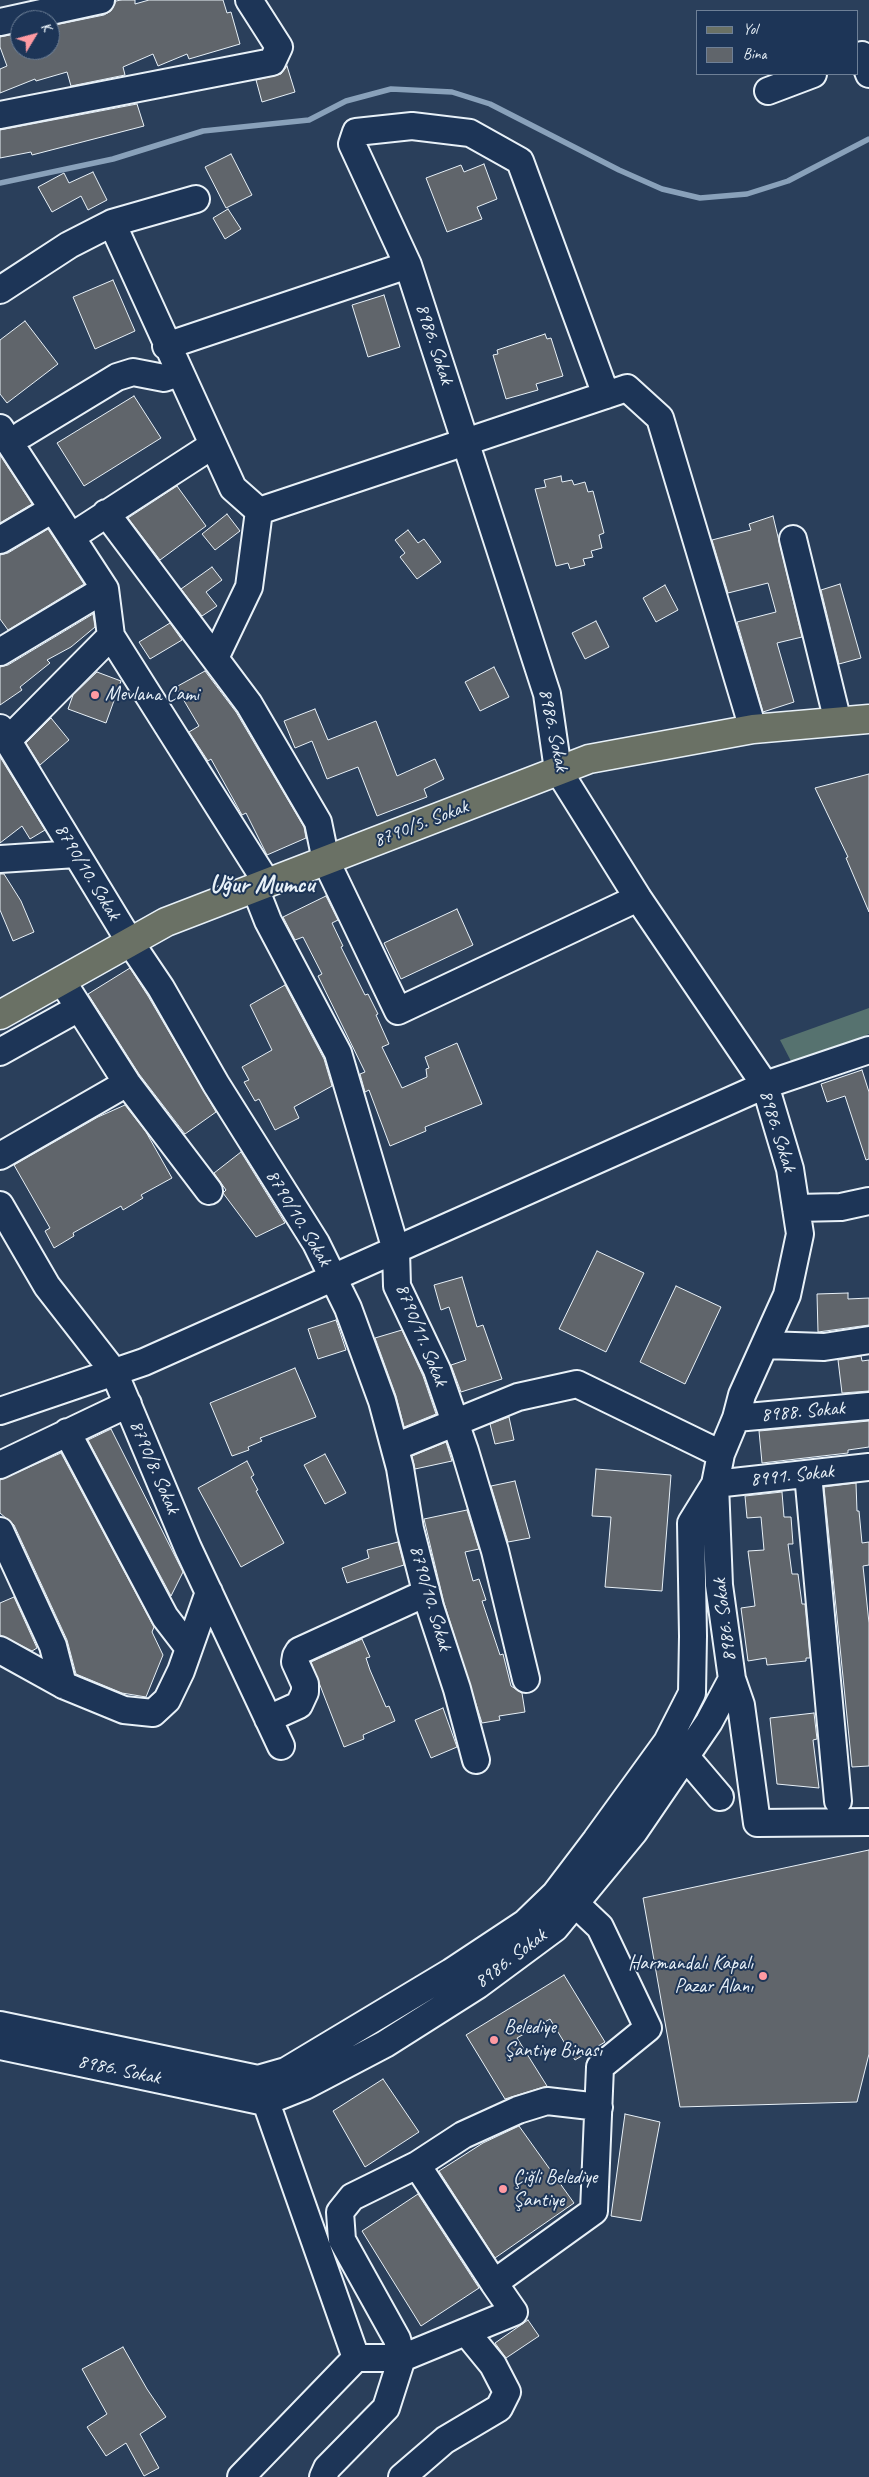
<!DOCTYPE html>
<html>
<head>
<meta charset="utf-8">
<style>
  body { margin:0 }
  #map { position:relative; width:869px; height:2477px; overflow:hidden; background:#2a3f5b; font-family:Caveat,sans-serif }
  canvas { display:block }
  .legend { position:absolute; left:696px; top:10px; width:162px; height:65px; box-sizing:border-box; background:#1d3557; border:1px solid #6e8097; margin:0; padding:6px 9px; list-style:none; font-size:15px; color:#e8f1f8 }
  .legend li { display:flex; align-items:center; gap:10px; height:25px }
  .legend b { width:25px; border:1px solid #6e8097 }
  .north { position:absolute; left:10px; top:10px; width:50px; height:50px; box-sizing:border-box; background:#1d3557; border:1px solid #6e8097; border-radius:50%; rotate:53deg; font-size:14px; font-weight:700; line-height:20px; text-align:center; color:#e8f1f8 }
  .north::after { content:''; display:block; margin:auto; width:18px; height:22px; background:#ff9aa2; clip-path:polygon(50% 0,100% 100%,50% 72%,0 100%) }
</style>
</head>
<body>
<div id="map">
<canvas width="869" height="2477"></canvas>
<ul class="legend">
<li><b style="height:6px;background:#6a7165"></b>Yol</li>
<li><b style="height:14px;background:#60656b"></b>Bina</li>
</ul>
<div class="north">K</div>
</div>
<script>
const g = document.querySelector('canvas').getContext('2d');
g.lineJoin = 'round';
function fill(path, color) { g.fillStyle = color; g.fill(path, 'evenodd'); }
const shape = rows => new Path2D(rows.map(r => 'M' + r).join(''));
function strokePath(path, color, width, dash) { g.strokeStyle = color; g.lineWidth = width; g.lineCap = dash ? 'butt' : 'round'; g.setLineDash(dash || []); g.stroke(path); }
function write(font, color, halo, rows, align = 'center') {
  g.font = font + ' Caveat,sans-serif'; g.lineWidth = 4; g.setLineDash([]); g.textBaseline = 'middle'; g.strokeStyle = halo; g.fillStyle = color; for (const [text, x, y, turn = 0] of rows) {
    g.save(); g.translate(x, y); g.rotate((+turn || 0) * Math.PI / 180); g.textAlign = isNaN(turn) ? turn : align; if (halo) g.strokeText(text, 0, 0); g.fillText(text, 0, 0); g.restore();
  }
}
const green = shape([
  [869,1008,869,1034,793,1065,780,1040]
]);
const stream = shape([
  [0,183,113,159,203,131,309,120,346,101,391,89,452,92,490,104,619,170,662,189,700,198,747,194,788,181,869,139]
]);
const building = shape([
  [121,0,135,0,135,4,149,0,223,0,227,13,231,12,240,44,189,59,187,54,158,66,153,54,123,67,125,75,71,86,67,72,36,81,35,79,0,93,0,69,7,66,0,47,0,37,20,33,20,50,50,50,50,26,104,15,111,11,116,1,121,0],
  [287,66,295,92,262,102,256,80,281,74,287,66],
  [137,104,144,126,32,155,31,152,0,158,0,130,137,104],
  [231,154,252,195,226,208,205,167,231,154],
  [484,164,497,199,477,207,482,219,447,232,426,178,461,165,464,172,484,164],
  [93,172,107,200,88,210,81,196,52,212,38,187,64,173,69,183,93,172],
  [228,209,241,229,225,239,213,218,228,209],
  [113,280,135,331,95,349,73,297,113,280],
  [384,295,400,347,368,357,352,305,384,295],
  [25,321,58,364,7,403,0,394,0,340,25,321],
  [545,334,547,339,551,338,563,376,536,384,538,390,506,399,493,355,498,354,497,350,545,334],
  [134,396,161,438,84,486,57,443,134,396],
  [0,455,32,504,0,523,0,455],
  [561,476,562,482,572,480,574,485,585,482,588,492,593,491,604,533,599,535,602,548,591,551,593,557,583,559,585,565,570,569,568,563,556,566,535,489,546,487,544,480,561,476],
  [177,486,206,526,160,560,128,518,177,486],
  [227,514,240,531,215,550,202,534,227,514],
  [773,516,802,637,777,643,794,702,763,712,737,622,776,612,768,583,728,593,712,540,751,530,749,524,773,516],
  [48,529,84,584,8,630,0,619,0,555,8,553,48,529],
  [408,530,418,543,424,539,441,562,417,579,400,557,405,553,395,540,408,530],
  [212,567,222,580,206,592,217,606,202,616,181,589,212,567],
  [840,584,861,658,839,664,821,590,840,584],
  [665,585,678,610,656,622,643,598,665,585],
  [93,614,95,627,71,647,47,660,50,663,20,687,22,690,0,705,0,667,8,665,93,614],
  [596,621,609,647,585,659,572,633,596,621],
  [170,623,182,640,150,659,139,642,170,623],
  [494,667,509,697,480,711,465,682,494,667],
  [205,671,236,712,304,827,306,838,267,855,246,813,242,815,211,759,208,761,189,732,199,726,176,687,205,671],
  [97,672,121,681,106,723,68,709,73,695,97,672],
  [315,709,328,740,376,721,397,776,435,759,444,779,424,789,427,797,377,816,358,767,327,779,312,741,295,748,284,721,315,709],
  [51,718,69,740,40,765,26,743,51,718],
  [0,757,45,830,30,839,22,826,0,843,0,757],
  [869,774,869,912,846,858,848,857,815,788,869,774],
  [0,874,4,874,21,901,34,932,13,941,0,910,0,874],
  [326,896,338,920,332,923,343,946,341,947,365,995,368,994,378,1014,376,1015,389,1044,382,1047,402,1088,427,1077,426,1069,429,1068,425,1057,457,1043,482,1104,425,1127,426,1131,390,1146,369,1090,365,1092,360,1074,365,1072,318,976,322,974,303,937,295,940,283,917,326,896],
  [457,909,473,945,401,979,384,943,457,909],
  [130,968,148,996,216,1112,185,1134,139,1074,88,994,130,968],
  [285,985,324,1059,332,1086,294,1107,299,1118,275,1130,259,1099,255,1101,244,1082,249,1080,242,1067,272,1050,250,1005,285,985],
  [862,1070,869,1092,869,1159,866,1160,845,1096,827,1102,821,1084,862,1070],
  [125,1105,146,1132,172,1178,141,1195,143,1198,123,1210,121,1206,73,1233,74,1236,54,1248,45,1231,50,1228,14,1165,98,1117,125,1105],
  [241,1152,285,1223,256,1237,223,1193,226,1190,214,1173,241,1152],
  [597,1251,644,1273,606,1352,559,1329,597,1251],
  [462,1277,477,1327,483,1325,502,1379,461,1392,451,1365,466,1360,449,1307,441,1310,434,1285,462,1277],
  [676,1286,721,1307,685,1384,640,1362,676,1286],
  [848,1293,848,1299,869,1298,869,1325,818,1332,817,1294,848,1293],
  [336,1320,346,1350,318,1359,308,1329,336,1320],
  [402,1330,423,1376,436,1414,404,1427,396,1396,375,1338,402,1330],
  [861,1356,862,1361,869,1360,869,1391,842,1393,838,1360,861,1356],
  [295,1368,316,1417,260,1438,262,1441,248,1447,249,1450,232,1456,210,1403,295,1368],
  [509,1417,514,1440,495,1444,490,1424,509,1417],
  [869,1421,869,1447,848,1450,848,1453,762,1463,759,1431,869,1421],
  [111,1429,183,1572,171,1596,88,1440,111,1429],
  [446,1442,452,1461,415,1469,412,1456,446,1442],
  [61,1453,154,1627,152,1632,163,1655,146,1697,122,1693,76,1674,67,1640,14,1525,0,1513,0,1480,61,1453],
  [325,1454,346,1493,325,1504,304,1465,325,1454],
  [247,1461,254,1475,251,1477,258,1490,256,1491,284,1543,241,1567,198,1488,247,1461],
  [596,1469,671,1475,662,1591,605,1587,611,1517,592,1516,596,1469],
  [515,1481,530,1538,508,1542,491,1486,515,1481],
  [856,1483,857,1511,859,1511,862,1543,869,1542,869,1565,863,1566,869,1623,869,1766,852,1767,824,1487,856,1483],
  [782,1492,784,1517,791,1517,793,1544,788,1544,792,1574,798,1574,802,1604,805,1604,810,1658,806,1658,806,1661,767,1665,766,1658,748,1661,741,1608,755,1606,748,1551,764,1550,761,1517,747,1518,745,1496,782,1492],
  [467,1510,479,1549,465,1552,473,1581,479,1579,486,1600,482,1601,500,1655,503,1654,511,1686,522,1693,525,1712,499,1716,500,1720,482,1723,444,1603,424,1519,467,1510],
  [398,1542,404,1565,347,1583,342,1568,369,1558,367,1550,398,1542],
  [14,1597,37,1648,32,1651,0,1635,0,1603,14,1597],
  [362,1639,370,1657,366,1658,370,1670,386,1707,389,1706,395,1721,363,1735,364,1739,344,1747,311,1662,362,1639],
  [443,1708,457,1747,431,1758,415,1720,443,1708],
  [814,1713,817,1739,813,1740,819,1788,777,1784,770,1718,814,1713],
  [869,1850,869,2054,857,2102,680,2107,643,1898,869,1850],
  [564,1975,605,2042,575,2060,550,2019,517,2038,547,2086,505,2099,466,2035,564,1975],
  [383,2079,419,2132,365,2167,333,2111,383,2079],
  [625,2114,660,2122,641,2221,611,2216,625,2114],
  [519,2126,574,2203,495,2258,439,2171,483,2143,519,2126],
  [418,2194,479,2288,421,2326,362,2231,418,2194],
  [528,2320,539,2336,506,2358,495,2343,528,2320],
  [123,2347,147,2389,166,2417,140,2434,159,2468,144,2476,126,2443,106,2456,87,2427,107,2414,82,2369,123,2347]
]);
const minor = shape([
  [0,22,101,0],
  [862,55,869,74],
  [768,91,813,74],
  [0,115,272,62,279,47,249,0],
  [112,223,233,488,259,511],
  [0,290,69,245,112,223,196,199],
  [166,346,408,265],
  [0,428,105,589,111,636,8,740],
  [23,434,117,377,133,372,164,378,179,373],
  [106,513,249,704,318,822,326,861,398,1011,638,898],
  [71,537,213,445],
  [793,539,838,722],
  [0,540,53,509],
  [111,636,267,883],
  [0,652,105,589],
  [215,658,249,587,259,511,627,388,660,418,753,729],
  [0,728,130,942,161,988,216,1084,316,1243,348,1308,382,1401,400,1468,410,1529,430,1607,457,1689,476,1760],
  [0,859,76,854],
  [255,888,268,921,338,1053,396,1250,397,1286,437,1370,465,1451,495,1551,526,1679],
  [62,981,127,1083,209,1191],
  [0,1052,79,1008],
  [0,1156,127,1083],
  [0,1205,47,1286,114,1372,188,1548,281,1746],
  [796,1208,841,1207,869,1201],
  [765,1345,824,1347,869,1340],
  [0,1411,144,1362,765,1085,869,1050],
  [736,1418,869,1406],
  [67,1432,165,1617,188,1647],
  [395,1447,518,1397,577,1384,721,1454],
  [0,1465,128,1404],
  [808,1474,838,1801],
  [715,1484,869,1467],
  [0,1531,53,1646,63,1685],
  [0,1650,63,1685,124,1710,153,1713,167,1700,181,1671,209,1592],
  [732,1679,741,1705,757,1823,869,1822],
  [268,1719,299,1705,305,1692,305,1684,295,1662,296,1656,299,1651,426,1593],
  [686,1757,720,1797],
  [0,2025,258,2079,286,2071,451,1972,525,1923,555,1894,596,1840,667,1742,692,1693,693,1636,691,1523,715,1484],
  [0,2046,265,2102,305,2086,385,2044,478,1985,555,1928,634,1832,709,1722,732,1679,719,1585,715,1484,721,1454,736,1418,742,1395,787,1295,800,1234,790,1169,765,1085,638,898,558,770,547,694,408,265,352,144,356,132,412,126,470,133,520,161,606,395],
  [260,2085,356,2358],
  [417,2165,494,2283],
  [241,2477,356,2358,402,2358,514,2312,494,2283,594,2211,600,2067,648,2028,600,1927,563,1892],
  [323,2477,327,2468,386,2408,402,2358,397,2339,342,2240,340,2212,352,2197,417,2165,463,2135,518,2110,547,2101,599,2107],
  [402,2477,445,2440,499,2408,507,2392,493,2365,466,2332]
]);
const major = shape([
  [0,1015,166,922,589,759,753,729,869,719]
]);
const markers = [
  [95,695,5,"#ff9aa2"],
  [763,1976,5,"#ff9aa2"],
  [494,2040,5,"#ff9aa2"],
  [503,2189,5,"#ff9aa2"]
];
const streetNames = [
  ["8986. Sokak",434,344,72],
  ["8986. Sokak",553,730,78],
  ["8790/5. Sokak",421,824,-21],
  ["8790/10. Sokak",87,872,59],
  ["8986. Sokak",777,1131,73],
  ["8790/10. Sokak",298,1218,59],
  ["8790/11. Sokak",421,1335,68],
  ["8988. Sokak",803,1412,-5],
  ["8790/8. Sokak",154,1467,67],
  ["8991. Sokak",792,1476,-6],
  ["8790/10. Sokak",430,1598,74],
  ["8986. Sokak",725,1620,-97],
  ["8986. Sokak",511,1959,-37],
  ["8986. Sokak",119,2070,12]
];
const poiNames = [
  ["Mevlana Cami",105,695],
  ["Harmandalı Kapalı",753,1964,"right"],
  ["Pazar Alanı",753,1987,"right"],
  ["Belediye",504,2028],
  ["Şantiye Binası",504,2051],
  ["Çiğli Belediye",513,2178],
  ["Şantiye",513,2201]
];
const districtNames = [
  ["Uğur Mumcu",262,885]
];
fill(green, '#56726f');
strokePath(stream, '#89a1ba', 5.5);
fill(building, '#60656b');
strokePath(building, '#e8f1f8', 1);
strokePath(minor, '#e8f1f8', 30);
strokePath(major, '#e8f1f8', 31);
strokePath(minor, '#1d3557', 26);
strokePath(major, '#6a7165', 28);
for (const [x, y, r, color] of markers) { const dot = new Path2D(); dot.arc(x, y, r, 0, 2 * Math.PI); g.fillStyle = color; g.fill(dot); strokePath(dot, '#1d3557', 2); }
write('20px', '#e8f1f8', '#1d3557', streetNames);
write('20px', '#e8f1f8', '#1d3557', poiNames, 'left');
write('bold 25px', '#e8f1f8', '#1d3557', districtNames);
</script>
</body>
</html>
